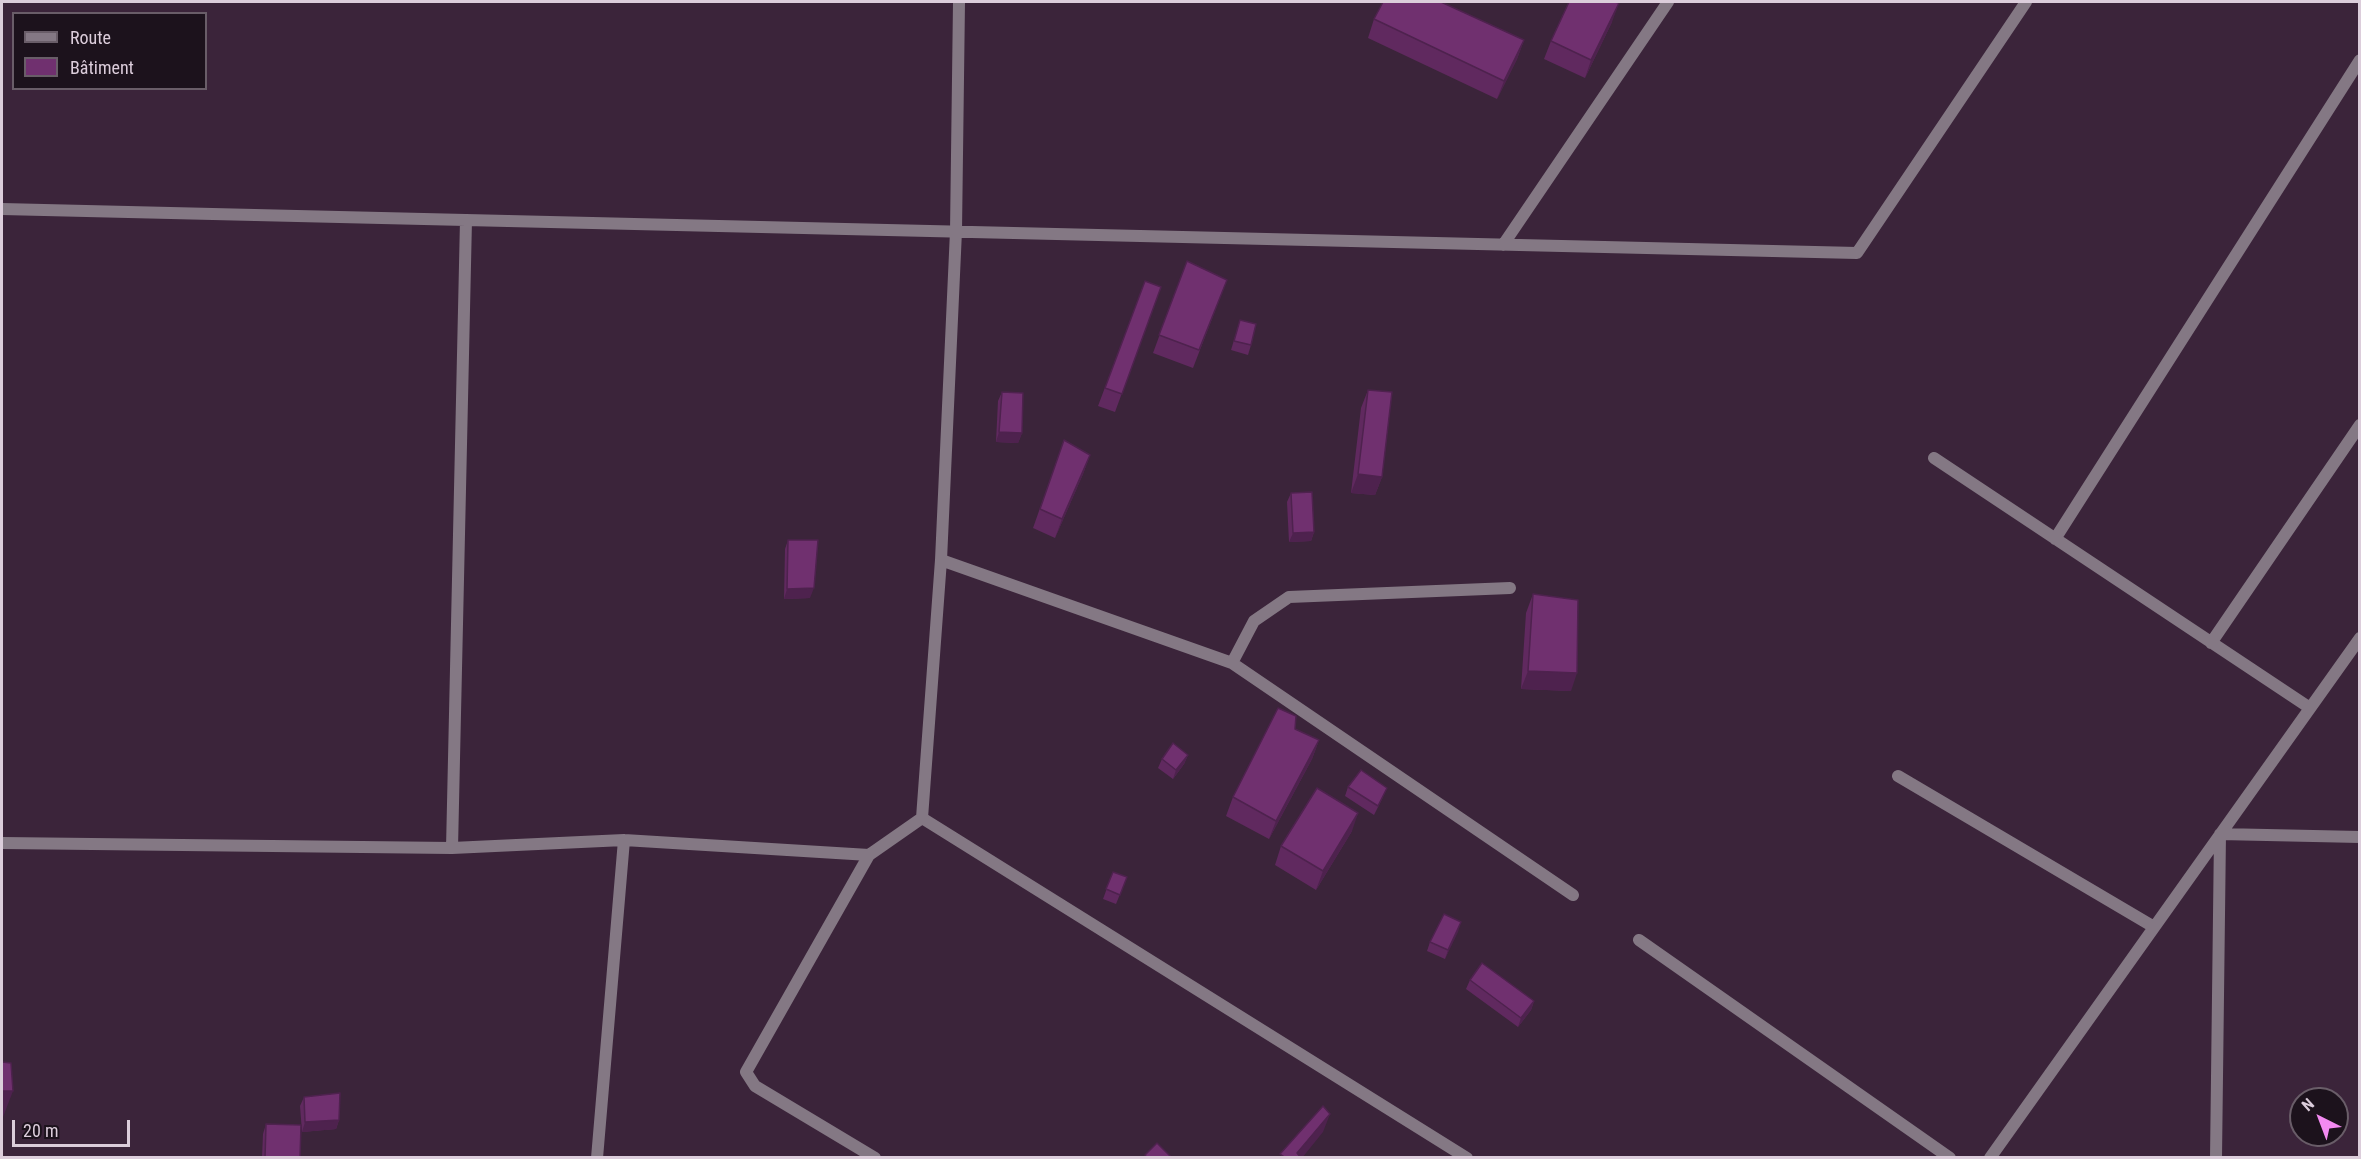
<!DOCTYPE html>
<html>
<head>
<meta charset="utf-8">
<style>
  body { margin:0 }
  #map { position:relative; width:2361px; height:1159px; overflow:hidden; background:#3b243a; font-family:"Roboto Condensed",sans-serif }
  canvas { display:block }
  .frame { position:absolute; inset:0; border:3px solid #dccddb; pointer-events:none }
  .legend { position:absolute; left:12px; top:12px; width:195px; height:78px; box-sizing:border-box; background:#1c121c; border:2px solid #695d68; margin:0; padding:8px 10px; list-style:none; font-size:18px; color:#dccddb }
  .legend li { display:flex; align-items:center; gap:12px; height:30px }
  .legend b { width:30px; border:2px solid #695d68 }
  .north { position:absolute; left:2289px; top:1087px; width:60px; height:60px; box-sizing:border-box; background:#1c121c; border:2px solid #695d68; border-radius:50%; rotate:318deg; font-size:16px; font-weight:700; line-height:24px; text-align:center; color:#dccddb }
  .north::after { content:''; display:block; margin:auto; width:21px; height:27px; background:#f38af1; clip-path:polygon(50% 0,100% 100%,50% 72%,0 100%) }
  .scale { position:absolute; left:12px; top:1120px; width:118px; height:27px; box-sizing:border-box; border:3px solid #dccddb; border-top:0; padding-left:8px; font-size:18px; line-height:21px; white-space:nowrap; color:#dccddb; -webkit-text-stroke:4px #1c121c; paint-order:stroke }
</style>
</head>
<body>
<div id="map">
<canvas width="2361" height="1159"></canvas>
<div class="frame"></div>
<ul class="legend">
<li><b style="height:8px;background:#847884"></b>Route</li>
<li><b style="height:16px;background:#70306f"></b>Bâtiment</li>
</ul>
<div class="north">N</div>
<div class="scale">20 m</div>
</div>
<script>
const g = document.querySelector('canvas').getContext('2d');
g.lineJoin = 'round';
const shape = rows => new Path2D(rows.map(r => 'M' + r).join(''));
function strokePath(path, color, width, dash) { g.strokeStyle = color; g.lineWidth = width; g.lineCap = dash ? 'butt' : 'round'; g.setLineDash(dash || []); g.stroke(path); }
function fill(path, color) { g.fillStyle = color; g.fill(path, 'evenodd'); }
const minor = shape([
  [2,209,1857,253,2026,2],
  [1503,245,1668,2],
  [1934,458,2310,708],
  [2055,539,2360,60],
  [941,560,1232,663,1573,895],
  [2211,643,2360,425],
  [1232,663,1254,621,1289,597,1510,588],
  [1898,776,2154,927],
  [922,818,941,560,956,231,959,2],
  [922,818,1467,1158],
  [2,843,452,848,624,840,869,855],
  [452,848,466,220],
  [1639,940,1950,1158],
  [597,1158,624,840],
  [875,1158,755,1086,746,1072,869,855,922,818],
  [1990,1158,2360,638],
  [2216,1158,2220,834,2360,837]
]);
const wall = shape([
  [1374,19,1524,40,1517,59,1497,99,1368,38],
  [1612,22,1585,78,1544,59,1551,41],
  [1187,261,1220,298,1193,368,1153,353],
  [1145,281,1161,287,1115,412,1098,406],
  [1240,320,1251,345,1248,355,1231,350],
  [1368,390,1382,477,1375,495,1351,493,1361,408],
  [1002,392,1022,433,1018,443,996,442,998,401],
  [1064,440,1090,455,1083,474,1055,538,1033,528],
  [1291,493,1314,532,1311,541,1289,542,1287,502],
  [788,540,810,598,784,599,785,549],
  [1533,594,1571,691,1521,689,1526,613],
  [1295,729,1319,740,1312,759,1269,839,1226,816,1233,797],
  [1188,755,1184,764,1173,779,1158,768,1162,759],
  [1348,787,1383,797,1374,815,1345,796],
  [1352,831,1316,890,1275,865,1281,846],
  [1113,872,1127,877,1116,904,1103,899],
  [1461,922,1445,959,1427,951,1430,942],
  [1470,980,1534,1001,1531,1010,1518,1027,1466,989],
  [304,1097,339,1120,336,1129,302,1132,300,1106],
  [266,1124,300,1158,262,1158,263,1134]
]);
const shadedWall = shape([
  [1619,3,1612,22,1585,78,1591,60],
  [1524,40,1517,59,1497,99,1504,81],
  [999,432,1022,433,1018,443,996,442],
  [1090,455,1083,474,1055,538,1062,519],
  [1358,474,1382,477,1375,495,1351,493],
  [1314,532,1311,541,1289,542,1293,533],
  [814,588,810,598,784,599,787,589],
  [1528,671,1577,673,1571,691,1521,689],
  [1319,740,1312,759,1269,839,1276,821],
  [1188,755,1184,764,1173,779,1176,770],
  [1358,813,1352,831,1316,890,1323,871],
  [1461,922,1458,932,1445,959,1448,950],
  [1534,1001,1531,1010,1518,1027,1521,1018],
  [2,1091,13,1091,3,1117,2,1117],
  [1330,1114,1323,1132,1302,1158,1296,1158,1297,1153],
  [339,1120,336,1129,302,1132,305,1122]
]);
const building = shape([
  [1383,2,1441,2,1524,40,1504,81,1374,19,1383,2],
  [1569,2,1615,2,1619,3,1591,60,1551,41,1569,2],
  [1187,261,1227,280,1199,350,1159,335,1187,261],
  [1145,281,1161,287,1122,394,1105,388,1145,281],
  [1240,320,1256,324,1251,345,1234,341,1240,320],
  [1368,390,1392,392,1382,477,1358,474,1368,390],
  [1002,392,1023,393,1022,433,999,432,1002,392],
  [1064,440,1090,455,1062,519,1040,509,1064,440],
  [1312,492,1314,532,1293,533,1291,493,1312,492],
  [788,540,818,540,814,588,787,589,788,540],
  [1533,594,1578,600,1577,673,1528,671,1533,594],
  [1278,708,1296,716,1295,729,1319,740,1276,821,1233,797,1278,708],
  [1173,743,1188,755,1176,770,1162,759,1173,743],
  [1361,770,1387,788,1378,806,1348,787,1361,770],
  [1317,788,1358,813,1323,871,1281,846,1317,788],
  [1113,872,1127,877,1120,895,1106,889,1113,872],
  [1444,914,1461,922,1448,950,1430,942,1444,914],
  [1482,963,1534,1001,1521,1018,1470,980,1482,963],
  [2,1062,11,1063,13,1091,2,1091,2,1062],
  [340,1093,339,1120,305,1122,304,1097,340,1093],
  [1323,1106,1330,1114,1297,1153,1301,1158,1286,1158,1280,1154,1323,1106],
  [266,1124,301,1125,300,1158,265,1158,266,1124],
  [1157,1143,1172,1158,1147,1158,1145,1155,1157,1143]
]);
strokePath(minor, '#847884', 12);
fill(wall, '#60295f');
fill(shadedWall, '#4e224e');
fill(building, '#70306f');
strokePath(building, '#4e224e', 1.5);
</script>
</body>
</html>
